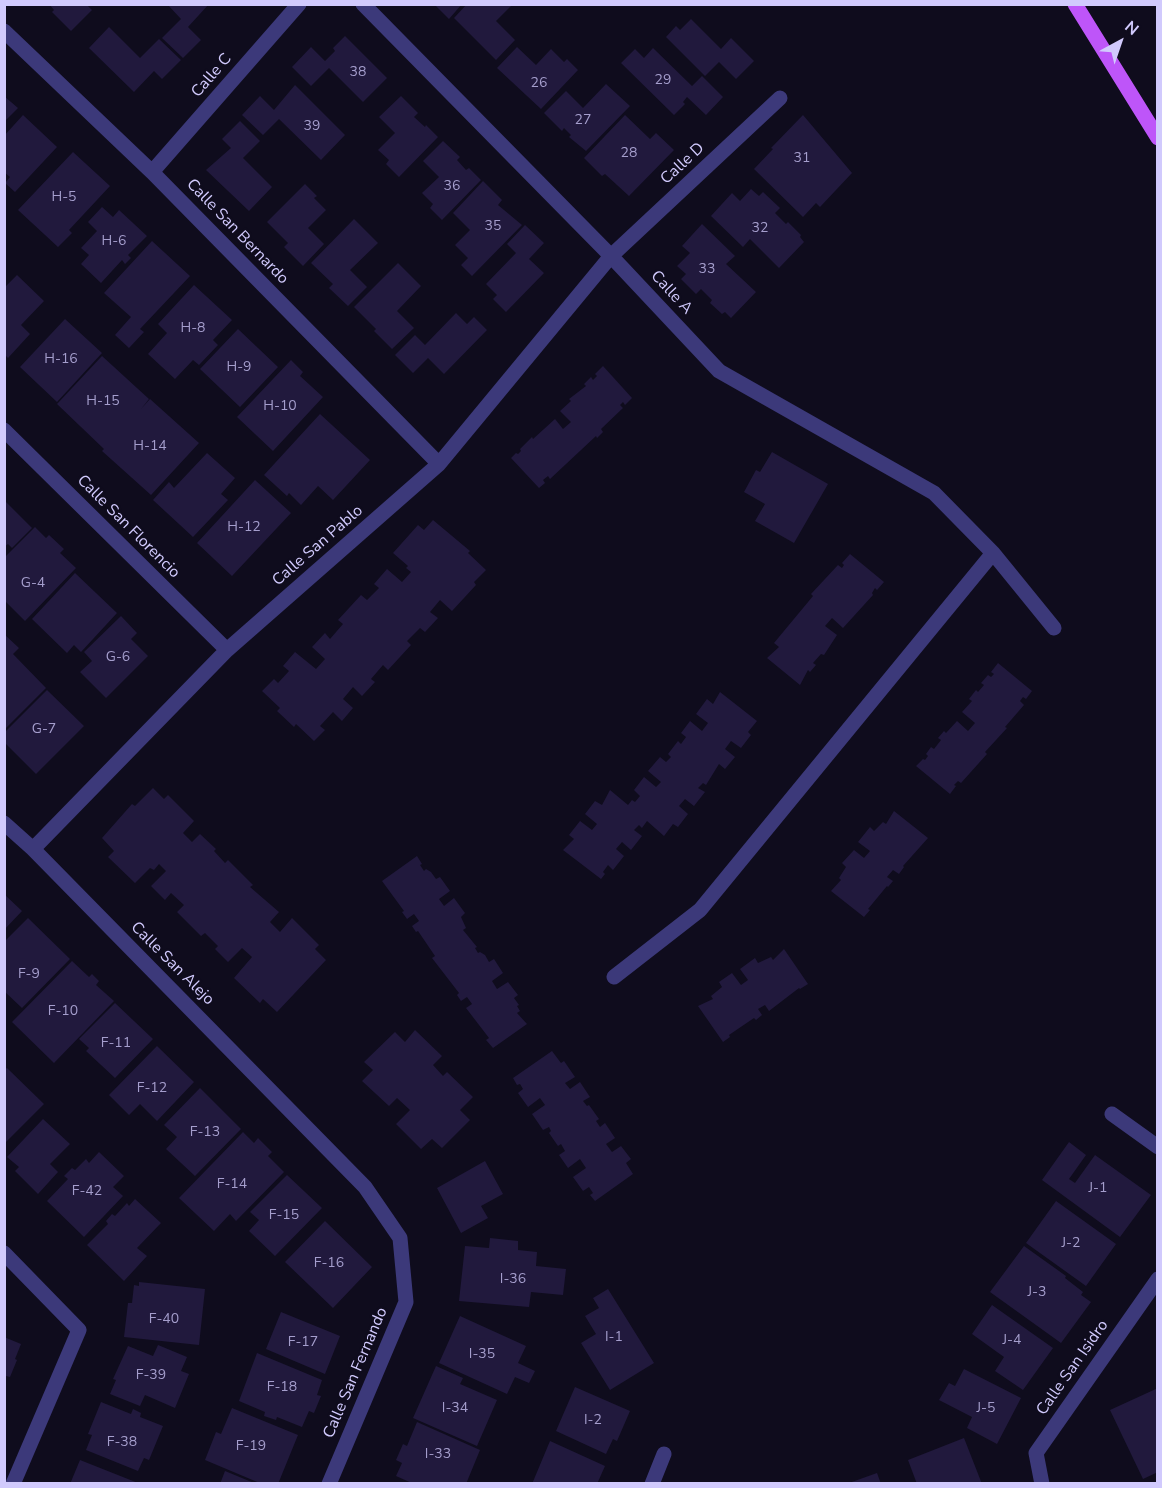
<!DOCTYPE html>
<html>
<head>
<meta charset="utf-8">
<style>
  body { margin:0 }
  #map { position:relative; width:1162px; height:1488px; overflow:hidden; background:#0f0c1d; font-family:"Nunito Sans",sans-serif }
  canvas { display:block }
  .frame { position:absolute; inset:0; border:6px solid #d1cafd; pointer-events:none }
  .north { position:absolute; left:1090px; top:12px; width:60px; height:60px; -webkit-text-stroke:4px #0f0c1d; paint-order:stroke; rotate:40deg; font-size:16px; font-weight:700; line-height:24px; text-align:center; color:#d1cafd }
  .north::after { content:''; display:block; margin:auto; width:21px; height:27px; background:#d1cafd; clip-path:polygon(50% 0,100% 100%,50% 72%,0 100%) }
</style>
</head>
<body>
<div id="map">
<canvas width="1162" height="1488"></canvas>
<div class="frame"></div>
<div class="north">N</div>
</div>
<script>
const g = document.querySelector('canvas').getContext('2d');
g.lineJoin = 'round';
function fill(path, color) { g.fillStyle = color; g.fill(path, 'evenodd'); }
const shape = rows => new Path2D(rows.map(r => 'M' + r).join(''));
function strokePath(path, color, width, dash) { g.strokeStyle = color; g.lineWidth = width; g.lineCap = dash ? 'butt' : 'round'; g.setLineDash(dash || []); g.stroke(path); }
function write(font, color, halo, rows, align = 'center') {
  g.font = font + ' "Nunito Sans",sans-serif'; g.lineWidth = 4.5; g.setLineDash([]); g.textBaseline = 'middle'; g.strokeStyle = halo; g.fillStyle = color; for (const [text, x, y, turn = 0] of rows) {
    g.save(); g.translate(x, y); g.rotate((+turn || 0) * Math.PI / 180); g.textAlign = isNaN(turn) ? turn : align; if (halo) g.strokeText(text, 0, 0); g.fillText(text, 0, 0); g.restore();
  }
}
const building = shape([
  [49,4,86,4,92,10,71,31,52,12,54,10],
  [167,4,209,4,188,27,201,40,183,58,162,38,181,19],
  [434,4,462,4,449,19],
  [467,4,513,4,496,21,515,40,496,60,454,18],
  [691,19,721,49,731,38,754,61,736,79,719,62,705,76,666,37,676,26,680,30],
  [109,27,140,58,159,39,181,60,162,79,154,71,134,92,89,48],
  [345,36,387,78,363,102,329,68,311,86,292,67,311,47,325,61,335,51,333,48],
  [517,47,536,65,551,49,564,62,567,59,578,70,541,109,497,68],
  [653,48,692,86,702,76,723,97,706,115,687,97,683,102,685,104,674,115,621,63,635,49,644,58],
  [606,84,630,106,586,151,569,137,571,135,564,128,562,131,544,113,566,91,583,108],
  [295,85,345,135,321,160,279,119,263,135,242,115,260,96,274,110],
  [4,96,18,108,4,122],
  [401,96,418,113,414,117,425,127,426,125,438,137,399,177,386,164,389,160,378,150,395,133,379,117],
  [23,115,57,147,15,192,5,183,10,177,4,172,4,136],
  [625,115,650,139,656,133,674,150,629,196,605,174,602,176,584,158],
  [803,115,852,173,820,207,816,203,803,217,754,169,773,149,771,148],
  [240,121,260,141,243,158,272,187,249,211,206,170,231,148,222,139],
  [443,141,460,157,457,160,466,170,469,168,481,180,442,220,430,208,433,204,422,193,439,177,423,161],
  [73,152,110,186,69,230,72,233,58,247,18,210],
  [483,181,502,200,498,205,522,225,472,276,461,265,468,258,455,245,470,230,453,213],
  [305,184,317,196,314,198,326,210,308,228,324,244,303,266,284,247,288,243,267,222],
  [751,189,759,196,763,192,780,208,775,213,786,224,788,222,801,235,800,237,804,242,779,268,750,239,743,247,711,216,732,193,740,201],
  [102,207,113,217,119,210,147,236,128,255,131,258,125,264,122,260,101,283,81,264,89,255,81,248,97,231,88,222],
  [354,219,378,243,350,270,367,287,348,306,329,288,333,284,311,263],
  [702,224,735,256,726,264,756,292,731,318,725,312,722,314,710,303,712,300,701,289,696,294,681,279,686,274,677,266,690,253,682,246],
  [525,225,544,243,529,259,544,273,506,312,493,299,497,295,486,284,516,253,507,244],
  [152,241,190,276,140,329,144,332,129,348,115,335,131,317,104,293],
  [398,263,421,286,397,311,414,328,392,349,374,331,376,329,354,307],
  [17,275,44,301,21,325,30,334,8,358,4,354,4,288],
  [194,285,232,320,213,340,218,345,199,365,193,360,175,379,148,354,167,333,158,324],
  [456,313,467,324,474,317,487,330,444,374,428,358,413,373,395,355,415,335,425,345],
  [65,319,102,353,57,402,20,367],
  [238,329,278,367,240,407,200,369],
  [102,356,149,399,141,409,150,399,199,443,151,495,102,451,104,449,57,404],
  [291,360,303,372,300,376,323,397,273,451,237,417],
  [603,366,632,398,625,405,623,402,620,405,623,408,601,429,603,432,597,438,596,436,550,479,548,476,543,480,545,483,539,488,511,458,516,453,518,454,521,451,520,449,532,437,533,439,555,419,563,429,571,422,560,411,571,401,569,399,586,386,584,384,591,377,593,380,597,376,595,374],
  [320,414,370,460,333,500,318,486,301,505,289,493,287,496,264,475],
  [772,452,828,484,794,543,755,521,765,504,744,492,756,470,760,472],
  [207,453,235,478,221,494,228,500,193,537,153,500,169,482,174,488],
  [255,480,291,513,232,576,197,543],
  [4,500,32,528,12,548,8,544,4,547],
  [433,520,470,551,468,553,486,570,474,582,476,585,452,611,440,600,430,612,438,618,425,632,420,628,407,641,411,645,388,670,383,665,371,679,375,682,362,696,353,687,343,699,353,708,342,721,333,712,320,726,325,730,314,741,296,724,294,727,277,711,280,708,262,691,274,679,278,683,289,671,283,666,295,652,316,669,325,659,312,647,325,633,330,639,343,624,338,620,361,595,367,600,379,588,374,584,387,569,402,582,411,572,406,568,408,566,393,553,418,525,424,530],
  [35,527,46,538,49,535,64,549,60,553,76,568,25,621,4,600,4,558],
  [850,554,884,582,877,590,875,588,872,593,873,595,843,628,832,618,825,626,837,635,824,655,821,654,813,663,816,665,810,672,808,670,800,685,767,658,779,647,774,643,813,596,811,594,838,565,842,568,844,565,842,563],
  [75,573,117,613,81,652,74,645,67,653,32,619],
  [121,616,137,633,131,639,148,656,106,698,80,672,92,661,84,652],
  [4,634,19,648,13,654,46,688,4,730],
  [998,663,1032,691,1026,699,1023,697,1020,701,1024,705,1005,727,1007,728,985,752,987,754,961,783,958,781,954,785,956,786,950,794,916,766,923,759,925,760,928,756,926,754,931,747,934,749,941,740,938,738,944,731,946,733,957,721,968,731,975,723,962,712,972,701,969,699,976,690,978,692,984,685,981,683,988,675,991,677,994,674,991,672],
  [47,690,84,726,36,774,4,742,4,733],
  [720,692,757,721,748,732,751,735,741,748,731,741,725,749,735,757,725,769,719,764,706,785,703,783,698,788,705,792,694,806,685,799,679,806,688,814,678,827,673,824,664,836,647,821,642,828,639,825,634,830,642,836,631,850,622,842,616,849,624,856,613,870,608,865,603,872,605,874,601,879,563,850,574,839,569,835,580,821,592,830,597,824,585,814,595,801,602,805,610,790,628,805,632,800,635,802,640,796,634,790,644,777,656,787,661,782,648,771,660,757,666,762,671,757,668,754,678,741,681,744,686,737,681,733,690,721,702,731,708,723,696,714,707,699,713,704],
  [153,788,164,799,168,795,194,821,183,833,192,842,200,834,216,849,214,851,225,863,228,860,253,885,250,887,279,912,270,922,280,932,292,918,319,945,315,949,326,960,277,1012,263,999,260,1003,234,978,252,957,242,948,228,962,215,949,218,946,205,933,201,936,177,912,184,905,171,893,165,900,151,886,166,871,159,864,154,870,150,868,135,883,108,857,114,851,102,838,132,804,135,806],
  [894,811,928,838,903,866,904,867,899,874,893,870,887,877,893,881,888,887,887,886,868,909,870,910,864,917,831,891,841,880,839,878,846,867,842,863,854,850,864,858,870,851,858,842,870,827,874,831,883,822,886,824],
  [417,856,422,864,420,865,424,871,426,869,431,872,436,879,440,877,450,891,439,899,444,906,454,898,465,913,461,917,466,928,463,930,477,947,475,948,478,953,480,952,485,955,489,962,494,959,503,973,492,981,497,989,508,982,518,995,514,998,519,1005,517,1006,520,1011,517,1013,527,1024,493,1048,486,1040,489,1038,466,1008,472,1004,467,997,461,1001,457,995,459,993,432,958,435,956,418,931,416,932,412,926,419,921,414,914,407,919,402,912,404,911,382,881],
  [4,894,22,911,4,930],
  [28,918,70,959,22,1008,4,991,4,942],
  [784,949,808,984,800,989,799,988,769,1011,765,1005,758,1009,762,1015,756,1020,754,1018,729,1035,730,1037,723,1042,698,1006,713,999,711,996,722,987,719,982,732,973,741,985,748,980,740,969,755,958,758,963,771,957,773,960],
  [72,961,89,977,92,974,99,981,96,985,114,1001,54,1063,12,1022],
  [115,1003,153,1039,115,1078,86,1051,89,1048,79,1039],
  [415,1030,442,1056,433,1065,443,1076,447,1072,473,1097,460,1110,470,1120,442,1148,432,1139,421,1149,396,1124,410,1110,397,1098,389,1106,362,1081,373,1070,364,1062,395,1032,405,1042],
  [157,1046,194,1082,157,1121,140,1104,129,1115,109,1095],
  [552,1051,561,1063,564,1061,575,1077,565,1083,570,1089,580,1082,590,1097,583,1101,587,1106,589,1105,599,1119,596,1121,600,1127,605,1123,615,1138,606,1144,612,1152,621,1146,631,1159,626,1163,633,1174,595,1201,590,1195,593,1193,589,1187,583,1191,573,1177,586,1168,580,1159,568,1168,559,1155,565,1151,561,1144,558,1146,549,1133,551,1131,549,1127,543,1130,532,1114,545,1105,540,1098,528,1107,518,1093,523,1089,520,1084,517,1085,513,1078],
  [7,1068,44,1104,4,1144,4,1070],
  [200,1088,241,1129,195,1176,166,1149,177,1137,164,1125],
  [43,1119,70,1144,50,1164,58,1172,38,1194,15,1171,19,1167,7,1157],
  [243,1132,254,1143,258,1138,272,1152,268,1156,284,1172,236,1221,230,1214,214,1231,179,1198],
  [1069,1142,1086,1155,1069,1179,1075,1183,1095,1155,1151,1195,1120,1237,1042,1180],
  [99,1152,124,1176,113,1187,123,1196,84,1237,47,1201,68,1179,64,1176,72,1168,75,1170,86,1159,89,1163],
  [485,1161,503,1194,481,1206,488,1218,461,1233,437,1188],
  [287,1175,322,1208,275,1256,249,1231,259,1220,250,1212],
  [135,1199,161,1223,137,1248,147,1256,124,1281,87,1245,108,1224,106,1221,112,1214,115,1216,127,1203,129,1206],
  [1056,1201,1116,1244,1086,1286,1026,1243],
  [325,1221,372,1267,333,1308,285,1262],
  [490,1238,518,1241,518,1250,537,1252,536,1266,566,1269,563,1295,531,1292,529,1307,459,1301,465,1246,489,1248],
  [1024,1246,1066,1276,1065,1278,1083,1292,1081,1295,1091,1302,1061,1343,990,1292],
  [139,1282,205,1289,199,1345,124,1337,128,1303,132,1303,134,1285,139,1286],
  [608,1289,654,1363,610,1390,581,1343,596,1334,585,1316,599,1308,593,1298],
  [992,1305,1053,1348,1023,1390,995,1371,1004,1357,972,1334],
  [281,1312,340,1336,325,1374,266,1349],
  [460,1316,526,1346,518,1363,535,1371,529,1383,515,1377,507,1394,439,1363],
  [4,1337,21,1344,15,1359,17,1360,10,1377,6,1376,4,1380],
  [158,1345,187,1357,181,1371,189,1374,175,1408,145,1395,140,1406,110,1394,116,1380,113,1379,128,1346,153,1356],
  [257,1353,322,1380,317,1395,321,1396,314,1413,309,1411,302,1427,277,1417,276,1420,264,1416,265,1412,239,1401],
  [436,1366,463,1378,460,1384,497,1400,477,1446,413,1418],
  [964,1369,1021,1398,997,1444,967,1428,972,1417,939,1400,949,1383,955,1386],
  [575,1387,630,1411,617,1441,613,1439,606,1454,556,1431],
  [1158,1388,1158,1472,1143,1479,1110,1410],
  [101,1402,131,1414,133,1409,141,1413,140,1417,163,1426,149,1460,144,1458,138,1471,86,1450,92,1435,88,1434],
  [232,1408,298,1435,278,1484,262,1484,205,1460,216,1432,221,1434],
  [417,1422,480,1450,466,1484,414,1484,396,1476,402,1463,396,1460,403,1444,407,1446],
  [964,1438,982,1484,917,1484,908,1460],
  [550,1441,605,1466,597,1484,532,1484],
  [80,1460,138,1483,138,1484,70,1484],
  [225,1471,254,1483,254,1484,220,1484],
  [877,1473,881,1484,849,1484,849,1483]
]);
const minor = shape([
  [363,4,611,256,719,371,934,493,993,553,1054,628],
  [4,31,152,172,439,464],
  [152,172,299,4],
  [4,430,227,650],
  [4,823,33,849,365,1187,400,1238,406,1302,329,1484],
  [33,849,227,650,439,464,611,256,780,98],
  [614,977,700,910,993,553],
  [1112,1114,1158,1147],
  [4,1253,79,1330,13,1484],
  [652,1484,664,1454],
  [1042,1484,1036,1453,1158,1279]
]);
const major = shape([
  [1075,4,1158,138]
]);
const numberNames = [
  ["38",358,73],
  ["29",663,81],
  ["26",539,84],
  ["27",583,121],
  ["39",312,127],
  ["28",629,154],
  ["31",802,159],
  ["36",452,187],
  ["H-5",64,198],
  ["35",493,227],
  ["32",760,229],
  ["H-6",114,242],
  ["33",707,270],
  ["H-8",193,329],
  ["H-16",61,360],
  ["H-9",239,368],
  ["H-15",103,402],
  ["H-10",280,407],
  ["H-14",150,447],
  ["H-12",244,528],
  ["G-4",33,584],
  ["G-6",118,658],
  ["G-7",44,730],
  ["F-9",29,975],
  ["F-10",63,1012],
  ["F-11",116,1044],
  ["F-12",152,1089],
  ["F-13",205,1133],
  ["F-14",232,1185],
  ["J-1",1098,1189],
  ["F-42",87,1192],
  ["F-15",284,1216],
  ["J-2",1071,1244],
  ["F-16",329,1264],
  ["I-36",513,1280],
  ["J-3",1037,1293],
  ["F-40",164,1320],
  ["I-1",614,1338],
  ["J-4",1012,1341],
  ["F-17",303,1343],
  ["I-35",482,1355],
  ["F-39",151,1376],
  ["F-18",282,1388],
  ["I-34",455,1409],
  ["J-5",986,1409],
  ["I-2",593,1421],
  ["F-38",122,1443],
  ["F-19",251,1447],
  ["I-33",438,1455]
];
const streetNames = [
  ["Calle C",212,76,-49],
  ["Calle D",683,164,-43],
  ["Calle San Bernardo",237,232,46],
  ["Calle A",671,293,47],
  ["Calle San Florencio",128,527,45],
  ["Calle San Pablo",318,546,-41],
  ["Calle San Alejo",172,964,45],
  ["Calle San Isidro",1073,1368,-55],
  ["Calle San Fernando",356,1373,-67]
];
fill(building, '#21193d');
strokePath(minor, '#3c397a', 15);
strokePath(major, '#be55f9', 15);
write('14px', '#a59ecd', null, numberNames);
write('16px', '#d1cafd', '#0f0c1d', streetNames);
</script>
</body>
</html>
